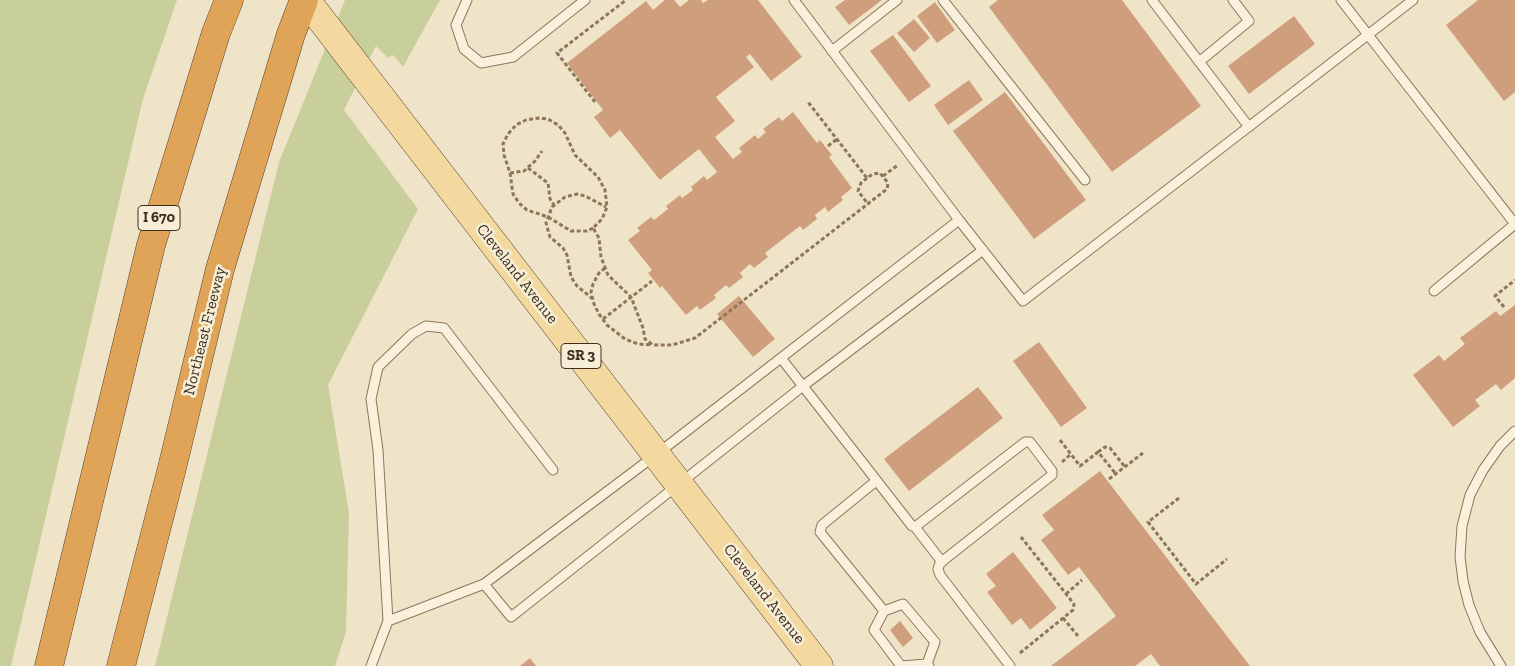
<!DOCTYPE html>
<html>
<head>
<meta charset="utf-8">
<style>
  body { margin:0 }
  canvas { display:block; background:#f0e4c8 }
</style>
</head>
<body>
<canvas width="1515" height="666"></canvas>
<script>
const g = document.querySelector('canvas').getContext('2d');
g.lineJoin = 'round';
function fill(path, color) { g.fillStyle = color; g.fill(path, 'evenodd'); }
const shape = rows => new Path2D(rows.map(r => 'M' + r).join(''));
function strokePath(path, color, width, dash) { g.strokeStyle = color; g.lineWidth = width; g.lineCap = dash ? 'butt' : 'round'; g.setLineDash(dash || []); g.stroke(path); }
function write(font, color, halo, rows, align = 'center') {
  g.font = font + ' "Zilla Slab",serif'; g.lineWidth = 5; g.setLineDash([]); g.textBaseline = 'middle'; g.strokeStyle = halo; g.fillStyle = color; for (const [text, x, y, turn = 0] of rows) {
    g.save(); g.translate(x, y); g.rotate((+turn || 0) * Math.PI / 180); g.textAlign = isNaN(turn) ? turn : align; if (halo) g.strokeText(text, 0, 0); g.fillText(text, 0, 0); g.restore();
  }
}
const green = shape([
  [0,0,177,0,143,99,11,666,0,666],
  [345,0,440,0,403,67,393,55,388,58,376,46,344,110,418,209,328,385,349,513,346,632,335,666,155,666,279,162]
]);
const building = shape([
  [665,0,674,0,680,7,689,0,701,0,703,3,708,0,758,0,802,57,771,81,750,54,746,57,754,67,716,97,735,121,715,137,733,159,742,152,739,148,755,135,758,139,766,132,763,129,779,117,782,121,793,112,817,143,820,140,832,155,829,157,852,188,841,197,843,200,828,212,825,207,815,215,817,219,803,230,800,226,765,253,768,257,754,268,750,264,740,273,743,277,729,288,726,285,714,295,716,298,700,310,697,306,686,315,662,286,660,288,648,273,652,270,628,240,640,231,637,228,651,217,654,220,668,209,666,206,680,195,682,198,693,190,691,187,704,176,707,180,717,172,699,149,660,180,620,130,610,138,594,117,603,110,567,63,646,1,653,10],
  [845,0,882,0,849,25,835,7],
  [998,0,1122,0,1201,106,1112,172,989,7],
  [1478,0,1515,0,1515,92,1504,101,1446,25],
  [935,2,955,30,937,43,917,16],
  [1294,16,1315,44,1249,94,1228,66],
  [914,19,930,38,914,52,897,33],
  [893,35,931,86,909,102,870,51],
  [969,80,983,100,948,125,934,105],
  [1005,92,1086,200,1034,239,953,131],
  [739,296,775,339,753,357,717,314],
  [1515,305,1515,378,1501,390,1496,384,1475,400,1480,406,1453,427,1413,375,1439,355,1444,361,1465,344,1460,338,1496,311,1500,316],
  [1039,342,1087,408,1061,427,1013,361],
  [978,387,1003,418,909,491,884,459],
  [1100,471,1250,666,1160,666,1151,654,1135,666,1051,666,1116,616,1079,567,1068,575,1041,540,1054,530,1042,515],
  [1013,552,1057,608,1030,630,1021,618,1012,625,987,592,996,586,986,574],
  [900,621,913,638,903,647,890,630],
  [530,658,536,666,520,666]
]);
const path = shape([
  [595,102,557,53,626,0],
  [828,146,837,139],
  [528,168,548,183,550,199,554,205],
  [510,173,524,171,535,161,542,151],
  [883,176,898,165],
  [867,178,861,183,858,191,868,204],
  [593,228,587,231,571,231,548,217,527,210,519,203,513,194,510,173,504,155,503,144,508,134,516,125,526,120,538,118,548,119,558,125,565,133,575,155,598,177,605,190,607,207,602,219,593,228,599,238,601,257,608,275,631,297,643,328,645,339,653,345,672,345,695,338,887,189,888,183,880,173,873,174,867,178,808,102],
  [605,268,599,273,593,284,591,292,594,304,599,314,607,325,625,339,638,344,652,345],
  [593,299,577,286,571,277,567,255,563,248,550,237,546,223,552,207,565,197,577,194,585,196,606,207],
  [1504,307,1495,296,1515,280],
  [603,319,652,281],
  [1060,440,1080,466,1098,452,1116,474],
  [1098,452,1105,447,1110,448,1125,467],
  [1062,462,1071,454],
  [1109,479,1143,453],
  [1179,498,1148,522,1196,584,1227,559],
  [1066,594,1082,580],
  [1063,618,1078,636],
  [1020,653,1073,610,1074,604,1021,537]
]);
const service = shape([
  [467,0,456,25,464,49,481,63,513,57,585,0],
  [794,0,959,220,1023,301,1413,0],
  [943,0,1085,180],
  [1152,0,1249,127],
  [1341,0,1515,224],
  [832,51,897,0],
  [1199,62,1249,21,1233,0],
  [1434,291,1515,224],
  [781,358,912,526,915,527,1025,442,1030,442,1052,471,1052,475,940,563,938,569,940,575,1010,666],
  [553,470,444,328,426,326,412,334,378,367,371,399,378,450,388,621,484,584,657,454,959,220],
  [876,481,822,525,820,532,884,611,874,630,901,666,927,664,929,666],
  [915,527,942,562],
  [484,584,511,617,803,386,983,250],
  [884,611,903,604,935,642,927,664],
  [371,666,388,621],
  [1501,666,1480,632,1469,605,1463,581,1460,557,1462,526,1470,495,1483,470,1500,446,1515,431]
]);
const primary = shape([
  [306,0,819,666]
]);
const motorway = shape([
  [49,666,151,245,216,33,229,0],
  [121,666,172,468,220,269,291,34,304,0]
]);
const shields = [
  [159,218,42],
  [581,356,40]
];
const shieldNames = [
  ["I 670",159,218],
  ["SR 3",581,356]
];
const streetNames = [
  ["Cleveland Avenue",517,274,52],
  ["Northeast Freeway",205,331,-76],
  ["Cleveland Avenue",764,594,52]
];
fill(green, '#c9cf9b');
fill(building, '#cf9f7d');
strokePath(service, '#8d765c', 11);
strokePath(primary, '#5b4430', 29);
strokePath(motorway, '#5b4430', 29);
strokePath(path, '#8d765c', 3, [4, 2.5]);
strokePath(service, '#faf1dc', 9);
strokePath(primary, '#f3d9a0', 28);
strokePath(motorway, '#e0a458', 28);
for (const [x, y, w] of shields) { const box = new Path2D(); box.roundRect(x - w / 2, y - 12.5, w, 25, 4); g.fillStyle = '#f7eed8'; g.fill(box); strokePath(box, '#3d2e20', 1); }
write('bold 15px', '#3d2e20', null, shieldNames);
write('16px', '#3d2e20', '#f7eed8', streetNames);
</script>
</body>
</html>
